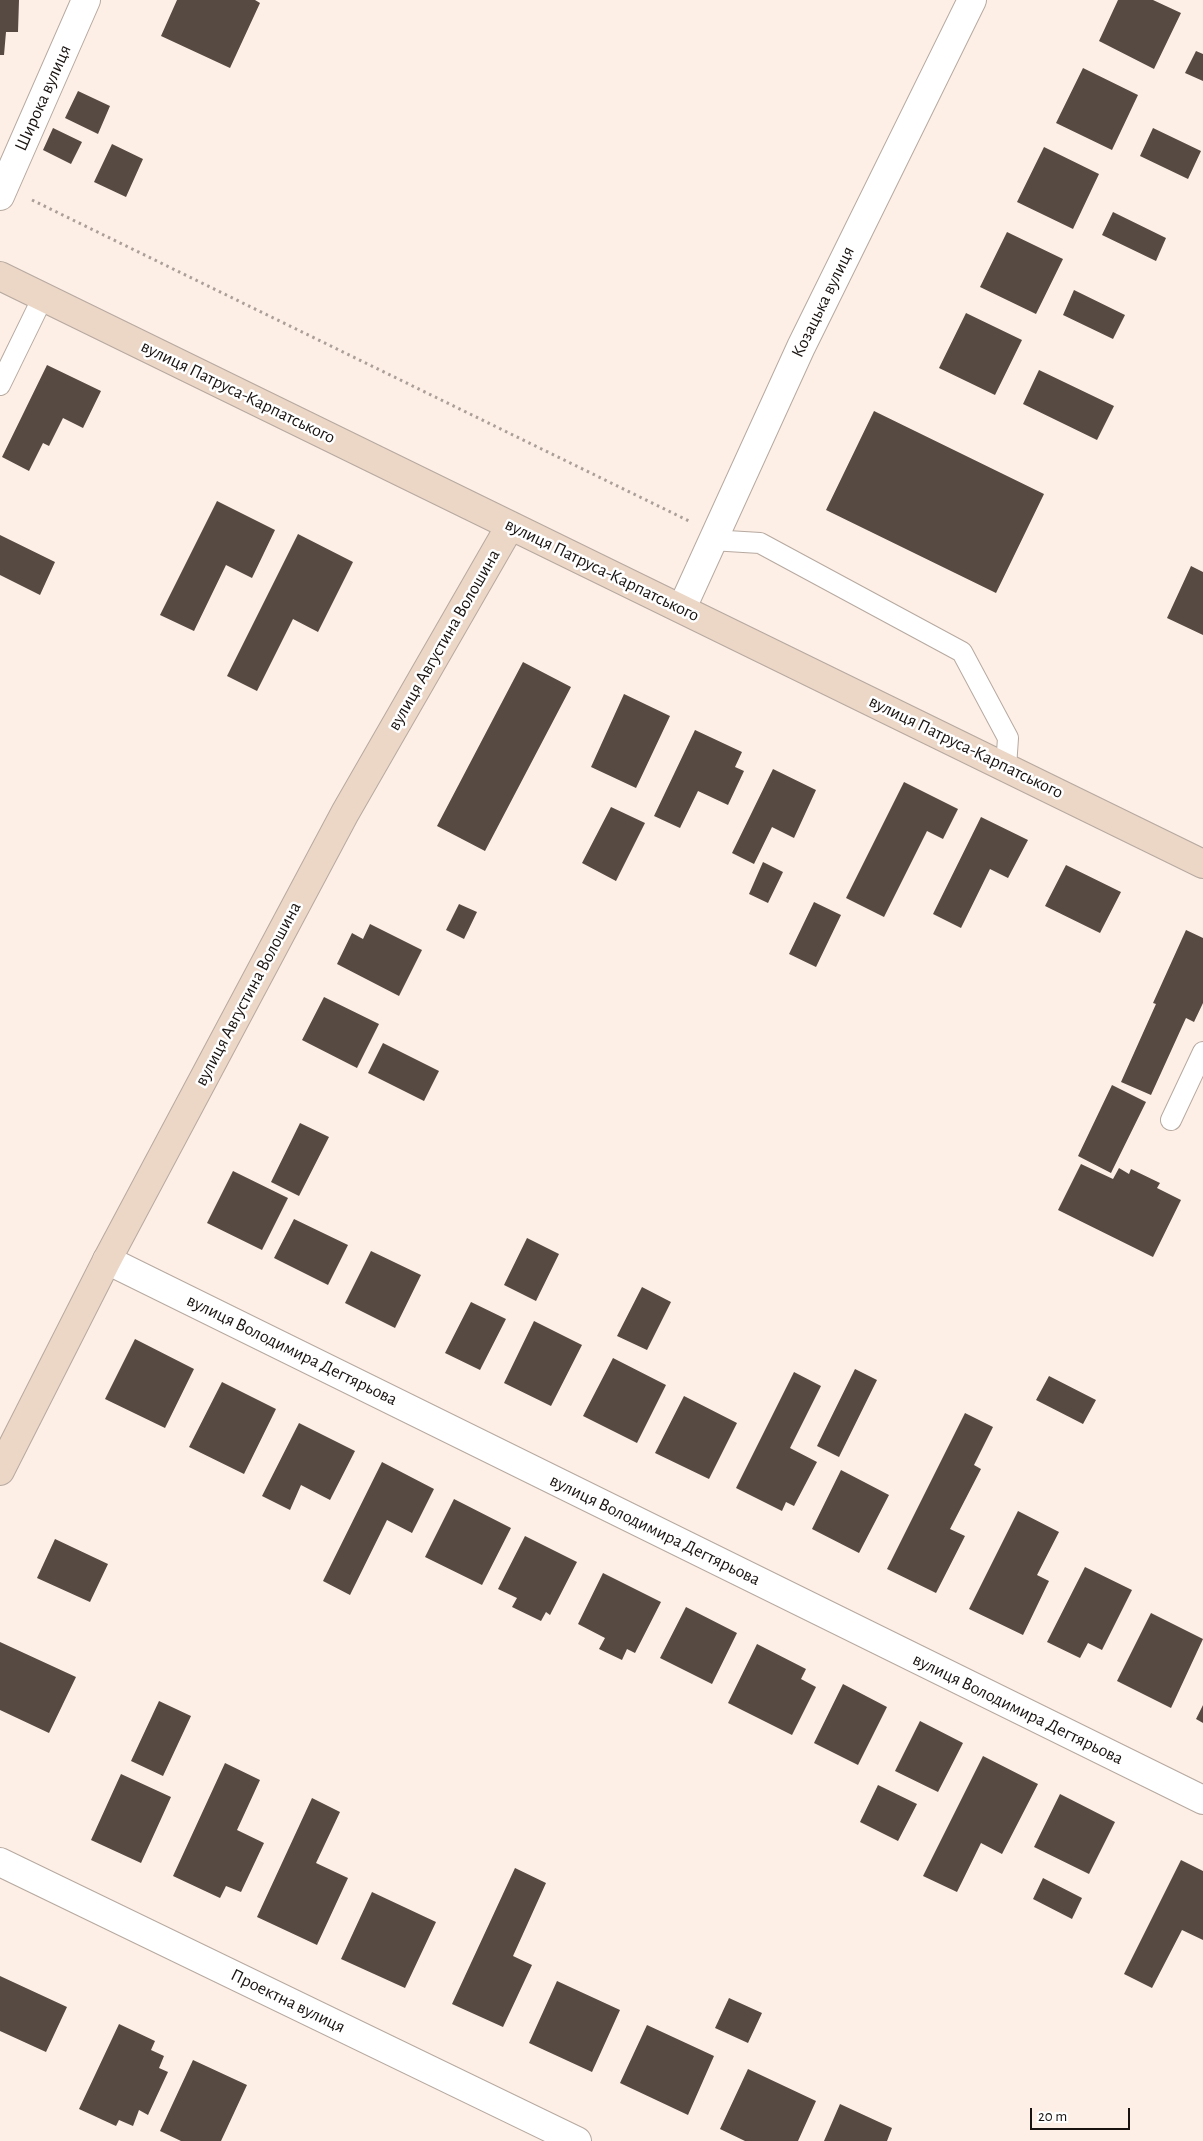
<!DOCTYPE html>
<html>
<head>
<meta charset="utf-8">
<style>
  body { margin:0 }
  #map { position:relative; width:1203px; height:2141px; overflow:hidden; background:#feefe6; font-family:"Alegreya Sans",sans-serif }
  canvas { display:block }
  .scale { position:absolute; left:1030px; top:2108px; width:100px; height:22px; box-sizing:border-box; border:2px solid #181310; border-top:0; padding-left:6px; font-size:15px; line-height:18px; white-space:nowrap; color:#181310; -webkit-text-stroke:4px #fff; paint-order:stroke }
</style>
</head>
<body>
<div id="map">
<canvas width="1203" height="2141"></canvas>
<div class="scale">20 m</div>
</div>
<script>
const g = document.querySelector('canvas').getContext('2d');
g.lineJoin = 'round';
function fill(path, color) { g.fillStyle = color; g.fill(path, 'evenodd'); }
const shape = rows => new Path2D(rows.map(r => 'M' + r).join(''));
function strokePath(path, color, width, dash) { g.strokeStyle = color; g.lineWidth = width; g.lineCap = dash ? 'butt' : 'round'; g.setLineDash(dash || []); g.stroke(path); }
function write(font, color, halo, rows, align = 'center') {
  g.font = font + ' "Alegreya Sans",sans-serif'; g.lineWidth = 5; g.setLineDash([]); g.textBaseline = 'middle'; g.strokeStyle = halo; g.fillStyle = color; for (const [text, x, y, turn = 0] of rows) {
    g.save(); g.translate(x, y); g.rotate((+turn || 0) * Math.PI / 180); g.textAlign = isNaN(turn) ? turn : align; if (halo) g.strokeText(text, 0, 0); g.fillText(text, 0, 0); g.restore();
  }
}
const building = shape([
  [0,0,19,0,18,32,6,32,4,55,0,55],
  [177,0,255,0,260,3,230,68,161,36],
  [1118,0,1153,0,1181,13,1154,69,1099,41],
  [1196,51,1203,54,1203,81,1185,73],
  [1083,68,1138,95,1112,150,1056,123],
  [78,91,110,106,98,134,65,118],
  [53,128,82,142,71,164,43,150],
  [1153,128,1201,151,1188,179,1140,156],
  [112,144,143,159,126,197,94,182],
  [1044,147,1099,174,1073,229,1017,202],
  [1113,212,1166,238,1156,261,1102,235],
  [1007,232,1063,259,1036,314,980,287],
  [1074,290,1125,315,1113,339,1063,315],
  [966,313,1022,340,995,395,939,368],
  [47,365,101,391,83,428,63,418,49,446,43,443,29,471,2,457],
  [1039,370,1114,406,1097,440,1023,404],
  [874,411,1044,494,996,593,826,510],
  [217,501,275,530,252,578,226,565,194,631,160,615],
  [298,534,353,562,318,632,293,619,257,691,227,676],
  [0,535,55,562,40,595,0,575],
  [1191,566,1203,572,1203,635,1167,618],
  [523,662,571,687,485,851,437,826],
  [624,694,670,716,636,788,591,767],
  [695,730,742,752,735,767,744,771,728,805,698,791,680,828,654,816],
  [773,769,816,790,794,838,772,827,754,864,732,853],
  [904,782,958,809,943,839,927,831,884,917,846,898],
  [611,807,645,823,616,881,582,863],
  [981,817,1028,840,1008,878,990,869,961,928,933,914],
  [763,862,783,872,768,903,749,894],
  [1066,865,1121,892,1100,933,1045,906],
  [814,902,841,915,816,967,789,954],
  [459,904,477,912,464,939,446,930],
  [370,924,422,950,399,996,337,964,352,933,363,939],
  [1186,930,1203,938,1203,1003,1194,1022,1186,1018,1151,1095,1121,1082,1156,1004,1153,1003],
  [324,997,379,1024,357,1068,302,1040],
  [383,1043,439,1071,424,1101,368,1073],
  [1112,1085,1146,1102,1111,1173,1078,1156],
  [300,1123,329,1137,299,1196,271,1182],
  [1081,1164,1113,1179,1119,1168,1129,1174,1131,1169,1160,1183,1157,1188,1181,1200,1153,1257,1058,1210],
  [233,1171,288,1198,262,1250,207,1223],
  [294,1219,348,1245,328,1285,274,1258],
  [527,1238,559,1254,536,1301,504,1285],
  [371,1251,421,1275,395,1328,345,1303],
  [642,1287,671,1302,647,1350,617,1336],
  [471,1302,506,1319,480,1370,445,1353],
  [534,1321,582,1345,551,1406,504,1383],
  [135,1339,194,1369,165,1428,105,1399],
  [613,1358,666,1385,637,1443,583,1416],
  [855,1369,877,1380,839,1457,817,1446],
  [794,1372,821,1386,790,1448,817,1462,794,1506,786,1502,782,1511,736,1488],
  [1049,1376,1096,1400,1083,1424,1036,1400],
  [222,1382,276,1409,244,1474,189,1447],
  [684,1396,737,1423,709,1479,655,1453],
  [965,1413,993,1427,974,1465,981,1469,950,1529,965,1536,936,1593,887,1569],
  [299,1423,355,1451,330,1500,301,1485,290,1510,262,1496],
  [382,1462,434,1489,412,1533,387,1520,350,1595,323,1581],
  [841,1470,889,1495,859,1553,812,1529],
  [454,1499,511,1528,482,1585,425,1557],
  [1018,1511,1059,1532,1037,1575,1049,1581,1023,1635,969,1609],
  [525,1536,577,1562,550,1615,546,1612,541,1621,512,1607,517,1598,498,1589],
  [55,1539,108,1564,90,1602,37,1578],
  [1085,1567,1132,1590,1102,1650,1088,1643,1080,1658,1047,1642],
  [603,1573,661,1602,635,1653,627,1649,622,1660,599,1649,605,1638,578,1624],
  [686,1607,737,1633,712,1684,660,1658],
  [1151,1613,1203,1639,1171,1708,1117,1681],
  [0,1642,76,1677,49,1733,0,1710],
  [757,1644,806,1669,801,1679,816,1687,792,1735,728,1703],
  [843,1684,887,1707,858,1765,814,1743],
  [159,1701,191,1716,163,1776,131,1761],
  [1203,1705,1203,1723,1196,1719],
  [920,1721,963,1743,938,1792,895,1771],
  [983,1756,1038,1784,1002,1854,981,1843,957,1892,923,1876],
  [225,1763,260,1780,237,1830,264,1843,241,1892,226,1886,220,1898,173,1876],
  [121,1774,171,1797,141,1863,91,1840],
  [878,1785,917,1804,898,1841,860,1822],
  [1060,1794,1115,1822,1089,1874,1034,1847],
  [312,1798,340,1812,316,1863,348,1878,317,1945,257,1917],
  [1181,1860,1203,1871,1203,1940,1182,1930,1152,1988,1124,1974],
  [515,1868,546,1883,513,1956,532,1965,503,2027,452,2004],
  [1043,1878,1082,1898,1072,1919,1033,1899],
  [372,1892,436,1922,405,1988,341,1959],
  [0,1976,67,2007,46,2052,0,2031],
  [557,1981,620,2010,592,2072,529,2043],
  [729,1998,762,2013,748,2043,715,2028],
  [119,2024,155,2041,151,2050,164,2056,159,2068,168,2072,148,2115,139,2110,133,2126,119,2120,116,2126,79,2109],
  [647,2025,714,2056,688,2115,620,2083],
  [193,2060,247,2085,221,2141,181,2141,160,2131],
  [748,2069,816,2101,798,2141,745,2141,720,2129],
  [840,2104,892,2128,887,2141,824,2141]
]);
const path = shape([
  [32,200,689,521]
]);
const lane = shape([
  [0,385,43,297],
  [711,540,760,543,962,652,1008,738,1006,767],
  [1171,1120,1203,1052]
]);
const street = shape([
  [0,196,86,0],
  [682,608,801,347,972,0],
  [107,1260,1203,1800],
  [0,1862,577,2141]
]);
const secondary = shape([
  [0,276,1203,864],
  [0,1471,107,1260,345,813,510,526]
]);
const streetNames = [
  ["Широка вулиця",43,98,-66],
  ["Козацька вулиця",823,302,-64],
  ["вулиця Патруса-Карпатського",238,392,26],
  ["вулиця Патруса-Карпатського",602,570,26],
  ["вулиця Августина Волошина",444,640,-60],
  ["вулиця Патруса-Карпатського",966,747,26],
  ["вулиця Августина Волошина",248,994,-62],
  ["вулиця Володимира Дегтярьова",292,1350,26],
  ["вулиця Володимира Дегтярьова",655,1530,26],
  ["вулиця Володимира Дегтярьова",1018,1709,26],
  ["Проектна вулиця",288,2001,26]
];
fill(building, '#564a42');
strokePath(lane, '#b6a9a0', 22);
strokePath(street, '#b6a9a0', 30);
strokePath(secondary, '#b6a9a0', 30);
strokePath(path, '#ab9f99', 3, [2.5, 4]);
strokePath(lane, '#fff', 20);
strokePath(street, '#fff', 28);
strokePath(secondary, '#ecd6c6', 28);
write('18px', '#181310', '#fff', streetNames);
</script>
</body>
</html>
